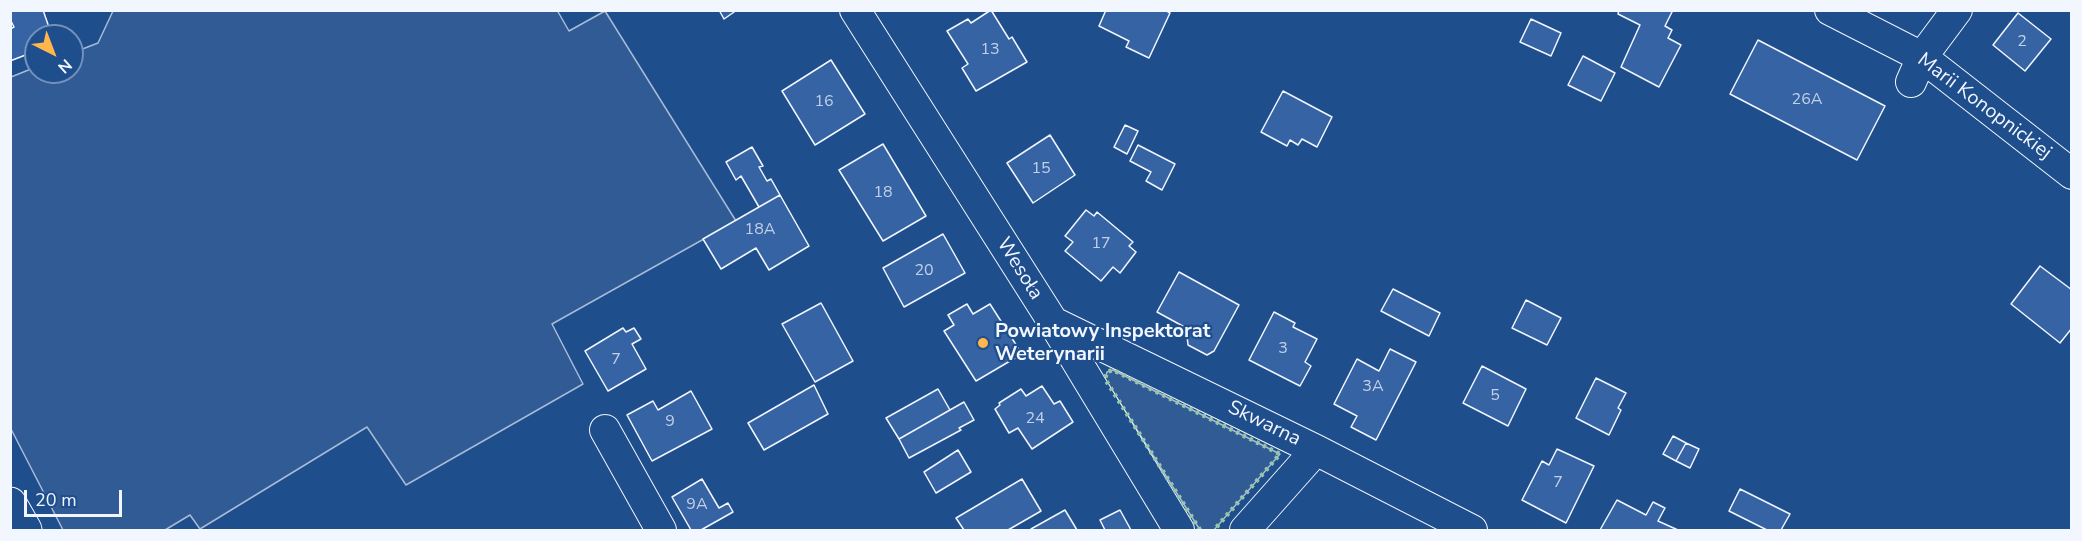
<!DOCTYPE html>
<html>
<head>
<meta charset="utf-8">
<style>
  body { margin:0 }
  #map { position:relative; width:2082px; height:541px; overflow:hidden; background:#1f4e8c; font-family:"Nunito Sans",sans-serif }
  canvas { display:block }
  .frame { position:absolute; inset:0; border:12px solid #f2f6ff; pointer-events:none }
  .north { position:absolute; left:24px; top:24px; width:60px; height:60px; box-sizing:border-box; background:#1f4e8c; border:2px solid #7391ba; border-radius:50%; rotate:138deg; font-size:16px; font-weight:700; line-height:24px; text-align:center; color:#f2f6ff }
  .north::after { content:''; display:block; margin:auto; width:21px; height:27px; background:#ffb74d; clip-path:polygon(50% 0,100% 100%,50% 72%,0 100%) }
  .scale { position:absolute; left:24px; top:490px; width:98px; height:27px; box-sizing:border-box; border:3px solid #f2f6ff; border-top:0; padding-left:8px; font-size:18px; line-height:21px; white-space:nowrap; color:#f2f6ff; -webkit-text-stroke:4px #1f4e8c; paint-order:stroke }
</style>
</head>
<body>
<div id="map">
<canvas width="2082" height="541"></canvas>
<div class="frame"></div>
<div class="north">N</div>
<div class="scale">20 m</div>
</div>
<script>
const g = document.querySelector('canvas').getContext('2d');
g.lineJoin = 'round';
function fill(path, color) { g.fillStyle = color; g.fill(path, 'evenodd'); }
const shape = rows => new Path2D(rows.map(r => 'M' + r).join(''));
function strokePath(path, color, width, dash) { g.strokeStyle = color; g.lineWidth = width; g.lineCap = dash ? 'butt' : 'round'; g.setLineDash(dash || []); g.stroke(path); }
function write(font, color, halo, rows, align = 'center') {
  g.font = font + ' "Nunito Sans",sans-serif'; g.lineWidth = 4.5; g.setLineDash([]); g.textBaseline = 'middle'; g.strokeStyle = halo; g.fillStyle = color; for (const [text, x, y, turn = 0] of rows) {
    g.save(); g.translate(x, y); g.rotate((+turn || 0) * Math.PI / 180); g.textAlign = isNaN(turn) ? turn : align; if (halo) g.strokeText(text, 0, 0); g.fillText(text, 0, 0); g.restore();
  }
}
const built = shape([
  [557,10,569,31,605,11,736,221,552,324,583,384,406,485,367,427,200,529,190,515,165,530,63,530,11,429,11,77,36,67,36,72,72,72,72,53,98,43,113,11,557,10],
  [1113,370,1280,454,1214,530,1200,530,1105,379,1107,372,1113,370]
]);
const building = shape([
  [10,10,43,10,52,36,36,36,36,51,10,61,10,29,14,27,10,19,10,10],
  [719,10,737,10,724,19,719,10],
  [991,10,1009,39,1012,37,1027,62,976,91,962,68,968,64,947,31,968,19,971,23,991,10],
  [1106,10,1165,10,1170,13,1149,58,1126,47,1129,41,1099,26,1106,10],
  [1619,10,1673,10,1665,26,1672,30,1668,38,1681,45,1659,87,1621,67,1640,25,1618,14,1619,10],
  [2018,13,2051,39,2025,71,1993,45,2018,13],
  [1531,19,1561,33,1551,56,1520,42,1531,19],
  [1758,40,1885,106,1857,160,1730,94,1758,40],
  [1583,56,1615,73,1601,101,1568,85,1583,56],
  [831,60,865,114,815,145,782,91,831,60],
  [1283,91,1332,117,1317,147,1302,139,1298,145,1290,140,1287,146,1261,132,1283,91],
  [1125,125,1138,131,1127,154,1114,147,1125,125],
  [1050,135,1075,175,1033,203,1007,163,1050,135],
  [883,144,926,216,883,241,839,170,883,144],
  [1138,145,1175,164,1162,190,1146,181,1151,172,1130,161,1138,145],
  [752,147,763,166,759,167,767,181,771,179,780,195,759,207,741,176,736,180,726,162,752,147],
  [780,195,809,246,769,270,756,248,721,269,703,239,780,195],
  [1086,210,1094,216,1097,212,1133,242,1129,246,1136,252,1120,273,1113,267,1101,281,1065,251,1073,242,1065,236,1086,210],
  [943,234,965,273,904,307,883,268,943,234],
  [2040,266,2072,290,2072,328,2060,343,2011,304,2040,266],
  [1179,272,1239,305,1214,351,1207,355,1188,345,1187,336,1190,330,1157,312,1179,272],
  [1393,289,1440,313,1429,336,1381,311,1393,289],
  [1526,300,1561,318,1547,345,1512,328,1526,300],
  [821,303,853,361,815,382,782,324,821,303],
  [967,304,973,314,990,304,1022,354,976,381,944,331,954,325,948,315,967,304],
  [1274,312,1295,323,1293,327,1317,339,1305,362,1311,366,1300,386,1249,360,1274,312],
  [623,328,626,332,634,328,641,339,632,344,646,369,608,391,585,351,623,328],
  [1390,349,1416,362,1376,440,1351,427,1357,416,1334,404,1357,359,1379,371,1390,349],
  [1482,366,1526,389,1508,426,1463,403,1482,366],
  [1596,378,1626,393,1618,408,1621,410,1609,435,1576,418,1596,378],
  [814,385,828,414,764,450,748,423,814,385],
  [1042,386,1054,404,1060,401,1073,422,1032,449,1018,428,1009,433,995,409,1000,405,999,403,1021,389,1026,396,1042,386],
  [938,389,950,410,899,439,886,418,938,389],
  [691,391,712,429,652,461,627,415,653,401,658,410,691,391],
  [964,402,974,420,959,428,961,430,909,458,899,439,964,402],
  [1673,436,1686,443,1676,461,1663,454,1673,436],
  [1686,443,1699,449,1690,468,1676,461,1686,443],
  [1557,449,1594,466,1566,523,1522,500,1542,461,1549,465,1557,449],
  [958,450,971,472,936,493,924,472,958,450],
  [702,479,719,508,728,503,733,512,701,530,691,530,672,497,702,479],
  [1022,479,1041,511,1008,530,964,530,956,518,1022,479],
  [1740,489,1790,514,1781,530,1767,530,1729,511,1740,489],
  [1617,500,1646,515,1653,502,1665,508,1658,521,1678,530,1600,530,1617,500],
  [1065,510,1077,530,1032,530,1031,529,1065,510],
  [1120,510,1131,530,1105,530,1100,520,1120,510]
]);
const minor = shape([
  [855,10,1053,322,1179,530],
  [1830,10,1922,57,2072,174],
  [1911,82,1922,57,1957,10],
  [1053,322,1316,450,1472,530],
  [605,430,661,530],
  [1245,530,1316,450]
]);
const tertiary = shape([
  [10,504,25,530]
]);
const hedge = shape([
  [1200,530,1105,379,1107,372,1113,370,1280,454,1214,530]
]);
const markers = [
  [983,343,6,"#ffb74d"]
];
const numberNames = [
  ["2",2022,42],
  ["13",990,50],
  ["26A",1807,100],
  ["16",824,102],
  ["15",1041,169],
  ["18",883,193],
  ["18A",760,230],
  ["17",1101,244],
  ["20",924,271],
  ["3",1283,349],
  ["7",616,360],
  ["3A",1373,387],
  ["5",1495,396],
  ["24",1035,419],
  ["9",670,422],
  ["7",1558,483],
  ["9A",697,505]
];
const streetNames = [
  ["Marii Konopnickiej",1984,107,37],
  ["Wesoła",1019,269,58],
  ["Skwarna",1264,424,26]
];
const poiNames = [
  ["Powiatowy Inspektorat",995,332],
  ["Weterynarii",995,355]
];
fill(built, '#305b95');
strokePath(built, '#a8bbd7', 1.5);
fill(building, '#3563a3');
strokePath(building, '#f2f6ff', 1.5);
strokePath(minor, '#f2f6ff', 32);
strokePath(tertiary, '#f2f6ff', 35);
strokePath(minor, '#1f4e8c', 30);
strokePath(tertiary, '#1f4e8c', 33);
strokePath(hedge, '#97c8a6', 4.5, [3, 4.5]);
for (const [x, y, r, color] of markers) { const dot = new Path2D(); dot.arc(x, y, r, 0, 2 * Math.PI); g.fillStyle = color; g.fill(dot); strokePath(dot, '#1f4e8c', 2); }
write('16px', '#c3d1e8', null, numberNames);
write('20px', '#f2f6ff', '#1f4e8c', streetNames);
write('bold 20px', '#f2f6ff', '#1f4e8c', poiNames, 'left');
</script>
</body>
</html>
